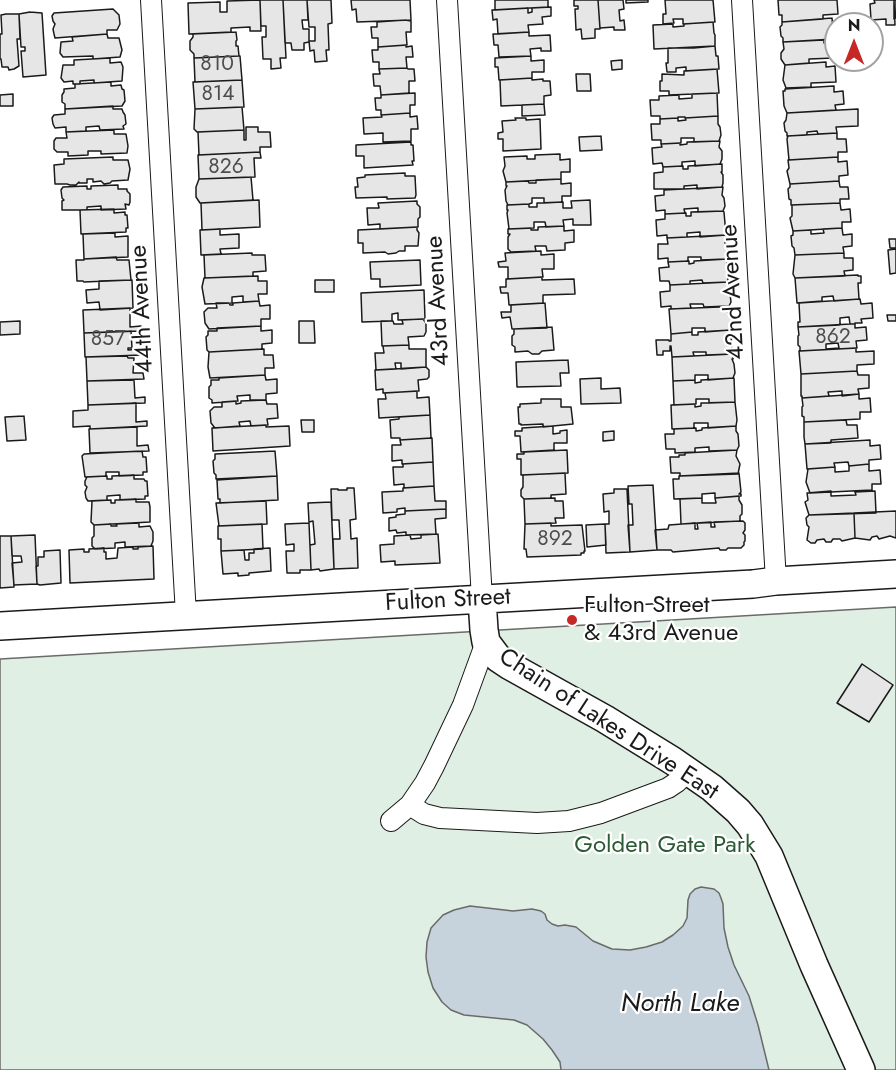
<!DOCTYPE html>
<html>
<head>
<meta charset="utf-8">
<style>
  body { margin:0 }
  #map { position:relative; width:896px; height:1070px; overflow:hidden; background:#fff; font-family:Jost,sans-serif }
  canvas { display:block }
  .north { position:absolute; left:824px; top:12px; width:60px; height:60px; box-sizing:border-box; background:#fff; border:2px solid #a3a3a3; border-radius:50%; rotate:0deg; font-size:16px; font-weight:700; line-height:24px; text-align:center; color:#1a1a1a }
  .north::after { content:''; display:block; margin:auto; width:21px; height:27px; background:#c62828; clip-path:polygon(50% 0,100% 100%,50% 72%,0 100%) }
</style>
</head>
<body>
<div id="map">
<canvas width="896" height="1070"></canvas>
<div class="north">N</div>
</div>
<script>
const g = document.querySelector('canvas').getContext('2d');
g.lineJoin = 'round';
function fill(path, color) { g.fillStyle = color; g.fill(path, 'evenodd'); }
const shape = rows => new Path2D(rows.map(r => 'M' + r).join(''));
function strokePath(path, color, width, dash) { g.strokeStyle = color; g.lineWidth = width; g.lineCap = dash ? 'butt' : 'round'; g.setLineDash(dash || []); g.stroke(path); }
function write(font, color, halo, rows, align = 'center') {
  g.font = font + ' Jost,sans-serif'; g.lineWidth = 4.5; g.setLineDash([]); g.textBaseline = 'middle'; g.strokeStyle = halo; g.fillStyle = color; for (const [text, x, y, turn = 0] of rows) {
    g.save(); g.translate(x, y); g.rotate((+turn || 0) * Math.PI / 180); g.textAlign = isNaN(turn) ? turn : align; if (halo) g.strokeText(text, 0, 0); g.fillText(text, 0, 0); g.restore();
  }
}
const green = shape([
  [896,607,896,1070,0,1070,0,659,896,607]
]);
const water = shape([
  [701,887,714,889,719,893,721,898,723,904,724,928,728,947,734,965,749,996,758,1025,769,1070,561,1070,560,1062,552,1050,543,1039,527,1025,514,1020,464,1015,451,1010,442,1002,433,988,428,972,426,957,427,942,431,928,443,915,454,910,470,906,513,911,532,909,541,911,545,914,547,920,552,924,558,926,565,925,576,927,593,941,612,949,630,950,646,947,662,942,673,935,683,926,687,918,688,900,690,894,695,889,701,887]
]);
const building = shape([
  [260,0,261,31,250,31,250,27,231,28,231,32,189,34,188,3,220,2,220,12,227,12,227,1,260,0],
  [260,0,283,0,286,58,280,58,281,68,271,69,271,59,263,59,262,37,266,37,266,26,261,26,260,0],
  [283,0,307,0,308,20,302,20,303,29,309,29,309,42,304,43,304,50,292,50,291,43,285,43,283,0],
  [307,0,331,0,332,23,328,24,329,50,326,50,327,61,315,62,314,50,310,51,309,41,315,41,315,27,309,27,307,0],
  [351,0,410,0,411,20,357,22,356,9,352,10,351,0],
  [495,0,548,0,548,7,495,10,495,0],
  [574,0,598,0,600,29,595,29,595,38,582,39,581,29,576,30,575,9,578,9,578,6,574,6,574,0],
  [598,0,623,0,624,9,619,10,620,21,624,20,625,30,614,30,614,27,600,28,598,0],
  [626,0,648,0,648,2,626,3,626,0],
  [665,0,713,0,715,22,683,24,683,19,673,19,674,23,663,24,663,14,666,14,665,0],
  [778,0,837,0,838,14,823,15,823,19,782,22,782,15,779,15,778,0],
  [874,0,894,0,895,25,886,25,886,19,871,20,870,4,875,3,874,0],
  [894,0,896,0,896,18,894,19,894,0],
  [551,7,551,16,542,17,543,24,528,25,529,32,498,34,497,19,493,20,492,10,528,8,528,13,532,12,532,8,551,7],
  [113,9,119,15,120,24,117,30,107,30,107,34,55,38,54,34,53,29,55,24,53,21,52,16,54,13,113,9],
  [30,12,42,13,46,75,23,77,21,51,25,51,25,47,21,47,19,14,30,12],
  [6,14,19,14,20,39,17,39,19,66,14,69,9,70,8,67,2,67,1,59,0,59,0,34,2,34,1,15,6,14],
  [832,18,834,39,783,42,783,38,781,36,780,27,782,25,782,22,832,18],
  [405,20,411,21,411,32,406,32,407,45,378,47,378,38,372,38,371,27,377,27,377,22,405,20],
  [713,22,714,33,715,35,715,46,654,49,653,25,673,24,673,27,684,26,684,24,713,22],
  [236,32,237,40,236,41,236,46,238,46,239,56,194,58,194,54,190,50,190,41,193,37,193,34,236,32],
  [529,32,529,36,550,35,551,51,541,51,541,48,530,49,531,56,499,57,498,45,494,45,493,34,529,32],
  [107,34,108,38,119,38,122,50,120,57,93,59,93,56,63,57,60,53,61,42,73,41,72,37,107,34],
  [824,40,824,43,833,42,834,58,809,59,809,63,785,65,781,59,781,53,784,49,783,42,824,40],
  [406,45,406,47,412,46,413,57,406,57,407,68,379,69,379,62,373,62,372,50,378,50,378,47,406,45],
  [715,46,716,56,718,56,719,69,686,71,686,67,676,68,676,72,667,72,666,63,668,63,668,48,694,48,715,46],
  [239,56,240,56,242,80,195,82,194,58,239,56],
  [531,56,531,61,544,60,544,72,532,72,532,78,499,80,498,67,495,67,495,58,531,56],
  [110,58,110,63,121,62,123,67,122,81,94,83,94,80,80,81,80,84,73,84,73,81,64,82,61,78,63,65,74,65,74,60,110,58],
  [622,60,622,69,612,70,611,61,622,60],
  [826,62,826,67,835,66,836,82,811,83,811,87,786,88,783,80,785,65,826,62],
  [407,68,408,69,414,69,415,81,409,81,409,93,381,95,380,86,374,86,373,74,380,74,379,69,407,68],
  [717,69,719,93,669,95,669,91,660,91,660,81,662,81,662,74,684,75,684,71,717,69],
  [576,74,590,74,591,91,577,91,576,74],
  [532,78,532,80,543,79,543,81,550,81,551,95,544,96,544,104,501,106,500,80,532,78],
  [242,80,244,107,195,109,193,82,242,80],
  [111,82,111,86,121,85,122,89,124,90,125,101,122,106,65,109,65,104,62,102,62,95,64,92,64,89,75,88,75,84,111,82],
  [834,86,834,92,843,91,844,104,835,105,836,110,787,113,784,106,783,91,785,91,785,89,834,86],
  [415,93,415,105,410,105,410,113,381,115,381,110,376,110,375,98,381,98,381,95,415,93],
  [717,93,718,116,685,118,685,117,678,117,678,118,660,119,660,116,651,116,650,100,659,100,659,96,679,95,679,99,692,98,692,94,717,93],
  [13,94,13,106,0,106,0,95,13,94],
  [544,104,545,115,522,116,522,105,544,104],
  [113,106,113,109,122,109,123,112,125,115,126,124,123,126,124,129,100,130,99,126,86,127,86,131,66,132,66,127,55,128,53,124,52,118,54,115,65,114,65,109,113,106],
  [242,107,244,130,197,132,194,129,195,109,242,107],
  [858,109,858,126,836,127,837,133,818,134,817,131,807,132,807,135,787,136,787,133,785,131,784,123,786,120,787,113,858,109],
  [410,113,410,117,417,116,418,129,411,129,411,141,383,142,383,133,364,134,363,118,382,117,381,115,410,113],
  [718,116,718,124,720,127,721,135,719,141,694,142,694,138,681,138,681,143,661,144,661,140,652,140,651,124,660,124,660,119,678,118,678,121,686,120,685,118,718,116],
  [515,118,526,118,526,120,540,119,541,149,503,151,503,139,498,139,498,133,503,132,502,121,516,120,515,118],
  [246,127,258,127,258,132,270,132,271,147,260,147,260,152,199,155,198,132,244,130,244,140,246,140,246,127],
  [114,130,114,134,126,134,128,146,127,153,101,154,101,151,88,151,88,155,68,156,68,152,57,152,54,149,54,141,56,138,67,138,66,132,114,130],
  [837,133,837,139,846,139,847,152,838,152,838,157,789,160,787,139,788,136,837,133],
  [601,136,602,150,580,151,579,137,601,136],
  [720,141,719,147,722,151,722,159,720,164,695,166,695,161,682,162,682,166,663,167,662,163,653,164,652,148,662,147,661,144,680,143,680,145,687,144,687,142,720,141],
  [411,142,411,145,413,145,414,161,412,161,413,165,364,168,364,156,356,156,356,145,411,142],
  [260,152,261,158,254,158,255,177,199,179,198,155,260,152],
  [560,154,560,160,570,159,570,172,561,172,561,179,506,182,503,171,505,166,504,157,527,156,527,159,535,159,535,155,560,154],
  [113,157,113,160,128,160,130,169,128,180,112,181,110,183,104,184,101,181,93,182,93,179,87,179,87,183,79,183,79,182,76,185,70,185,67,184,55,184,54,165,64,164,64,159,113,157],
  [838,157,838,162,847,161,848,175,839,176,839,181,790,184,787,171,789,168,788,160,838,157],
  [722,164,722,172,721,172,723,175,723,183,722,187,697,189,697,185,684,186,684,189,654,189,654,173,663,172,663,167,683,166,683,169,688,169,688,166,722,164],
  [405,173,405,176,415,176,416,195,415,198,387,199,387,197,356,198,355,187,358,187,357,178,365,177,365,175,405,173],
  [251,177,253,200,200,203,196,197,196,187,199,179,251,177],
  [561,179,561,184,571,183,571,196,562,196,562,202,544,203,544,198,532,198,532,203,529,204,508,205,506,201,505,190,507,186,506,186,506,182,528,181,529,183,536,183,536,180,561,179],
  [839,181,840,187,848,187,849,199,840,199,840,203,791,205,791,200,789,199,788,189,790,187,790,184,839,181],
  [118,185,118,189,127,189,127,191,130,194,130,202,129,205,125,204,126,209,101,210,101,206,87,207,87,210,62,210,62,201,64,200,62,198,61,190,63,187,87,186,87,189,91,189,91,186,118,185],
  [723,187,722,195,724,198,725,206,723,211,698,212,698,208,684,209,685,213,665,214,665,210,656,211,655,196,664,195,664,190,723,187],
  [259,200,260,227,202,230,201,203,259,200],
  [590,200,591,225,573,225,573,219,563,220,564,226,546,227,545,222,534,222,534,228,509,229,507,213,508,210,507,210,507,205,529,204,529,207,537,207,537,203,563,202,563,208,572,208,571,201,590,200],
  [417,201,417,204,420,207,420,217,418,219,418,227,380,229,380,224,368,225,367,208,379,208,378,203,417,201],
  [840,203,841,210,850,209,851,222,842,222,842,228,793,231,790,218,792,216,792,205,840,203],
  [114,209,114,213,125,212,125,215,127,215,128,228,126,228,126,232,81,234,80,210,114,209],
  [723,211,724,212,726,235,700,237,700,232,687,233,687,237,667,238,667,235,657,236,656,220,665,219,665,214,686,213,686,216,691,216,691,212,723,211],
  [564,226,564,231,574,230,574,242,565,243,565,250,547,251,546,246,535,246,536,251,511,252,508,249,508,237,510,234,508,234,508,229,531,228,531,230,538,230,538,227,564,226],
  [417,227,417,230,419,233,418,246,405,246,405,251,399,251,396,253,388,254,385,252,363,253,363,243,358,243,358,230,417,227],
  [842,228,843,235,852,234,852,246,843,247,844,253,795,255,794,248,792,246,791,236,793,235,793,231,811,230,811,234,824,233,823,229,842,228],
  [220,229,220,235,239,234,239,248,220,249,221,254,201,255,200,230,220,229],
  [115,233,115,237,128,236,128,257,84,259,83,234,115,233],
  [726,235,727,240,725,240,725,243,728,247,728,255,726,259,701,260,701,257,688,257,688,261,668,262,668,258,658,259,658,244,668,244,667,238,726,235],
  [889,239,896,239,896,248,890,248,889,239],
  [896,249,896,273,890,274,888,250,896,249],
  [541,251,541,255,554,254,554,269,542,269,543,277,508,279,508,267,499,267,498,262,506,261,505,253,541,251],
  [252,253,252,255,265,255,266,271,253,272,253,276,205,278,204,255,252,253],
  [844,253,844,258,853,258,853,270,844,271,845,276,795,278,793,274,795,255,844,253],
  [116,257,117,260,129,260,131,280,84,282,83,281,77,281,76,260,84,260,84,259,116,257],
  [727,259,728,282,703,283,702,280,690,281,690,284,670,285,669,281,660,281,659,268,669,267,668,262,689,261,689,264,694,263,694,261,727,259],
  [420,260,421,285,380,287,380,279,371,279,370,262,420,260],
  [858,275,858,276,861,276,861,283,858,283,859,299,834,301,833,296,822,297,822,301,797,303,795,278,858,275],
  [258,276,258,281,267,281,267,294,258,294,259,301,243,302,243,296,232,297,232,303,205,304,202,287,204,278,258,276],
  [542,277,542,280,574,279,575,294,543,295,543,303,509,305,508,293,501,293,500,287,506,287,506,279,542,277],
  [132,280,133,308,100,310,99,302,87,303,86,290,99,289,99,281,132,280],
  [315,280,334,280,334,292,315,292,315,280],
  [728,282,728,291,730,294,731,302,729,306,704,307,703,304,690,304,691,308,671,309,671,306,661,307,660,292,670,291,670,285,728,282],
  [424,290,425,319,398,320,398,313,392,314,392,321,362,322,361,293,424,290],
  [860,299,861,304,872,303,873,318,861,319,862,323,855,323,855,324,850,324,849,317,840,318,840,325,798,327,798,322,800,322,799,303,860,299],
  [259,301,260,306,270,305,270,319,261,319,261,326,209,329,205,323,204,312,208,308,217,308,216,303,229,303,230,305,233,305,233,303,259,301],
  [545,303,547,328,512,329,510,317,502,318,501,312,511,312,511,305,545,303],
  [720,307,730,307,730,311,728,312,732,317,732,324,730,330,705,332,705,328,692,328,692,332,671,334,669,309,720,307],
  [130,308,130,327,141,326,141,331,84,333,83,310,130,308],
  [887,315,896,315,896,321,888,321,887,315],
  [423,319,426,323,426,332,424,336,408,337,409,345,382,346,381,321,393,321,394,324,403,324,402,320,423,319],
  [20,321,20,334,0,335,0,322,20,321],
  [299,321,314,321,315,343,299,343,299,321],
  [850,324,855,324,855,328,866,327,867,340,856,341,857,348,800,351,800,347,798,345,798,336,799,335,798,327,850,324],
  [838,343,839,348,826,349,826,344,838,343],
  [261,326,261,331,272,330,272,343,262,344,262,349,209,352,207,350,206,337,208,335,208,331,217,331,217,328,261,326],
  [552,327,554,350,542,351,539,354,532,354,528,351,515,352,515,347,512,345,512,336,514,334,514,329,552,327],
  [731,330,732,354,706,355,706,352,693,352,694,356,672,357,671,346,670,346,670,351,663,351,663,355,657,355,656,340,669,340,669,341,671,341,671,334,692,332,692,335,698,335,698,332,731,330],
  [131,331,132,348,128,348,128,350,141,349,142,355,85,357,84,333,131,331],
  [409,345,409,349,426,349,426,367,401,369,401,363,395,363,396,369,376,370,375,353,384,353,383,346,409,345],
  [856,348,856,352,874,351,874,364,857,365,857,371,801,374,799,351,856,348],
  [264,349,264,355,273,355,274,368,265,368,265,375,210,378,208,367,209,352,264,349],
  [733,354,733,359,732,359,734,364,735,373,733,378,708,380,708,375,695,375,695,380,673,381,672,357,733,354],
  [127,356,128,358,134,358,133,373,143,373,144,379,87,381,86,357,127,356],
  [568,360,569,373,560,373,561,386,517,387,516,362,568,360],
  [426,367,429,370,429,377,427,379,418,380,419,391,383,393,383,389,376,390,375,370,426,367],
  [857,371,858,375,869,375,869,388,858,389,859,394,842,396,842,391,828,392,829,396,802,398,802,396,801,396,801,374,857,371],
  [265,375,266,380,277,379,277,393,266,394,266,400,250,400,250,395,237,396,238,401,212,403,212,400,209,398,209,387,211,385,211,380,219,380,219,378,265,375],
  [601,378,601,389,620,388,621,403,581,404,580,379,601,378],
  [734,378,735,402,709,403,709,399,696,399,696,404,674,405,673,381,695,380,695,383,701,382,701,380,734,378],
  [134,380,135,398,145,397,145,403,88,405,87,381,134,380],
  [417,391,417,398,429,397,430,415,379,418,378,399,386,399,385,393,417,391],
  [859,394,859,399,870,398,871,412,860,412,860,419,804,422,804,417,802,416,802,407,803,406,802,398,859,394],
  [541,399,561,399,561,407,571,407,573,424,543,427,543,424,521,425,521,424,519,424,518,407,520,407,520,404,541,403,541,399],
  [266,400,267,404,277,404,278,418,267,419,268,425,251,426,250,421,239,422,240,426,215,428,211,423,210,411,214,407,222,407,222,402,236,401,236,404,241,403,241,401,266,400],
  [735,402,737,420,736,426,708,428,708,423,694,423,694,428,672,429,671,405,695,404,695,407,701,406,701,403,735,402],
  [136,403,136,422,147,421,147,426,90,429,90,426,73,427,73,411,88,410,88,405,136,403],
  [430,415,431,438,400,440,400,438,391,438,390,420,399,419,399,417,430,415],
  [24,416,26,440,7,441,5,417,24,416],
  [301,420,314,420,314,432,302,432,301,420],
  [846,420,847,425,857,425,858,438,831,440,831,443,805,444,804,437,804,422,846,420],
  [266,425,266,427,289,426,290,446,213,451,212,428,266,425],
  [553,426,553,434,560,433,560,431,567,430,567,443,554,443,554,450,521,452,520,436,515,436,515,431,522,431,522,428,553,426],
  [736,426,736,431,738,434,739,446,737,450,709,451,709,447,695,448,695,452,675,453,675,449,666,449,665,434,674,434,674,429,696,428,696,431,702,430,702,428,736,426],
  [137,427,137,446,148,445,149,451,90,453,89,429,137,427],
  [614,431,614,440,603,441,603,432,614,431],
  [432,438,433,462,402,464,402,460,392,461,392,445,401,445,400,440,432,438],
  [870,440,870,446,880,445,881,459,869,460,869,464,849,466,848,462,834,463,835,467,807,469,805,444,870,440],
  [567,450,568,473,521,475,521,459,517,459,517,454,524,454,524,452,567,450],
  [737,450,736,456,740,464,738,474,680,476,680,473,671,473,670,457,679,457,679,455,685,455,685,453,737,450],
  [142,451,143,457,146,457,147,472,143,472,143,475,119,476,119,472,106,472,106,476,85,477,82,456,84,454,142,451],
  [275,451,277,476,216,479,216,475,214,473,213,461,215,459,215,454,275,451],
  [433,462,434,486,404,488,404,484,394,485,393,467,403,467,403,464,433,462],
  [869,464,869,471,880,470,881,484,872,484,872,490,810,493,806,482,808,469,835,467,835,472,849,471,849,466,869,464],
  [565,473,566,494,551,495,551,498,524,499,521,496,521,490,523,487,523,475,565,473],
  [739,473,741,492,739,494,741,494,741,496,715,498,715,493,702,494,702,498,674,499,673,479,679,479,679,476,739,473],
  [134,475,134,479,144,479,145,481,147,481,148,496,145,496,145,499,120,500,120,495,107,496,107,500,88,501,86,498,85,492,87,487,85,485,85,481,87,477,107,476,107,479,112,479,112,476,134,475],
  [277,476,278,500,220,503,220,499,218,499,217,480,277,476],
  [653,485,657,550,630,552,628,525,633,525,632,504,629,504,628,486,653,485],
  [434,486,435,501,446,501,446,509,405,511,405,508,397,509,397,512,383,513,382,492,403,491,403,488,434,486],
  [347,488,354,488,356,519,350,520,351,539,357,538,358,568,334,569,333,539,340,539,339,520,332,520,331,489,338,489,338,490,347,490,347,488],
  [614,489,627,489,630,552,606,553,605,524,609,524,609,511,604,512,603,494,614,493,614,489],
  [831,491,831,496,856,495,855,492,875,491,876,513,809,515,805,502,808,500,807,493,831,491],
  [739,496,739,500,742,505,742,514,740,516,740,521,681,524,680,499,702,498,702,503,716,503,715,498,739,496],
  [555,498,555,501,563,501,564,518,555,518,556,523,525,524,524,499,555,498],
  [136,499,136,502,149,502,150,507,150,522,94,525,91,522,92,501,111,500,111,503,115,503,115,500,136,499],
  [266,501,267,524,219,526,216,503,266,501],
  [331,502,334,569,320,571,319,569,311,570,310,545,315,544,313,521,309,522,308,503,331,502],
  [446,509,446,518,435,519,436,534,406,535,406,532,397,533,396,530,389,531,389,518,396,517,396,515,405,514,405,511,446,509],
  [896,511,896,538,890,536,879,539,877,536,872,537,870,540,855,538,854,513,896,511],
  [854,513,855,538,842,541,840,539,833,539,831,542,826,542,824,539,817,540,815,543,811,543,807,540,809,527,807,525,806,518,809,515,854,513],
  [743,521,745,523,745,530,743,533,745,535,745,541,744,542,744,545,741,548,728,548,726,550,720,550,719,548,673,552,671,550,657,550,655,530,668,529,669,525,695,523,695,529,698,529,697,523,711,522,711,527,715,527,714,522,743,521],
  [139,523,139,527,150,526,153,532,153,541,151,546,125,547,125,542,115,543,115,548,95,549,92,546,92,538,94,536,94,525,111,524,111,526,117,526,116,524,139,523],
  [309,523,311,570,300,570,300,573,287,573,286,551,294,551,294,544,286,545,285,524,309,523],
  [551,523,551,526,582,525,585,551,584,551,584,553,581,553,581,555,527,557,526,549,524,549,525,524,551,523],
  [262,524,263,549,221,551,221,539,218,539,218,526,262,524],
  [605,524,606,545,587,547,586,525,605,524],
  [438,534,440,563,395,565,395,561,381,562,380,545,394,544,394,536,410,535,411,539,421,538,421,535,438,534],
  [35,535,37,584,14,585,12,563,22,562,21,556,12,556,11,536,35,535],
  [0,536,11,536,14,587,0,588,0,536],
  [153,546,154,579,70,583,69,550,84,549,84,552,89,552,89,549,104,548,104,552,106,552,106,559,117,558,118,548,133,547,133,549,138,549,138,547,153,546],
  [270,548,271,571,249,573,249,575,238,576,238,573,223,574,221,551,244,550,245,560,249,560,249,553,254,553,254,549,270,548],
  [60,550,61,583,40,585,37,584,36,566,38,566,38,557,44,557,44,551,60,550],
  [862,664,893,685,869,722,837,703,862,664]
]);
const street = shape([
  [151,0,186,615],
  [447,0,482,599],
  [742,0,776,581],
  [410,805,424,814,440,818,537,823,569,821,601,813,668,788,677,782,688,771],
  [391,821,410,805,425,783,434,766,463,705,486,642]
]);
const secondary = shape([
  [482,599,484,630,486,642,498,658,510,666,605,719,673,761,712,788,738,811,750,825,769,856,814,965,861,1070],
  [0,626,753,584,776,581,896,574]
]);
const markers = [
  [572,620,6,"#c62828"]
];
const numberNames = [
  ["810",217,65],
  ["814",218,95],
  ["826",226,168],
  ["862",833,338],
  ["857",108,340],
  ["892",555,540]
];
const streetNames = [
  ["42nd Avenue",734,292,-93],
  ["43rd Avenue",439,301,-93],
  ["44th Avenue",143,309,-93],
  ["Fulton Street",448,601,-3],
  ["Chain of Lakes Drive East",608,725,33]
];
const poiNames = [
  ["Fulton Street",584,606],
  ["& 43rd Avenue",584,634]
];
const parkNames = [
  ["Golden Gate Park",665,846]
];
const waterNames = [
  ["North Lake",680,1005]
];
fill(green, '#e0efe3');
strokePath(green, '#6a6a6a', 1.5);
fill(water, '#c6d2dc');
strokePath(water, '#6a6a6a', 1.5);
fill(building, '#e6e6e6');
strokePath(building, '#1a1a1a', 1.5);
strokePath(street, '#1a1a1a', 22);
strokePath(secondary, '#1a1a1a', 30);
strokePath(street, '#fff', 20);
strokePath(secondary, '#fff', 27);
for (const [x, y, r, color] of markers) { const dot = new Path2D(); dot.arc(x, y, r, 0, 2 * Math.PI); g.fillStyle = color; g.fill(dot); strokePath(dot, '#fff', 2); }
write('21px', '#4d4d4d', null, numberNames);
write('24px', '#1a1a1a', '#fff', streetNames);
write('24px', '#1a1a1a', '#fff', poiNames, 'left');
write('24px', '#2b5a34', '#fff', parkNames);
write('italic 26px', '#1a1a1a', '#fff', waterNames);
</script>
</body>
</html>
